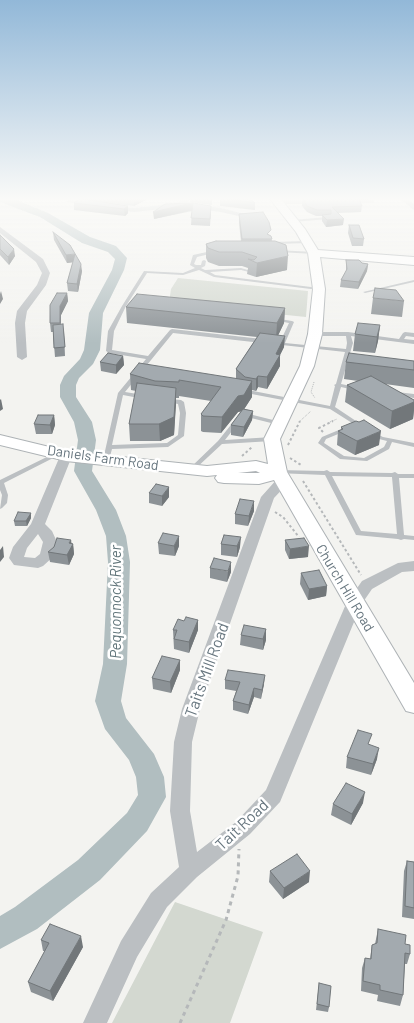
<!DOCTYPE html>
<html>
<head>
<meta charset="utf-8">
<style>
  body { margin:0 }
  canvas { display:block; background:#f3f3f0 }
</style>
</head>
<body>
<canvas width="414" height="1023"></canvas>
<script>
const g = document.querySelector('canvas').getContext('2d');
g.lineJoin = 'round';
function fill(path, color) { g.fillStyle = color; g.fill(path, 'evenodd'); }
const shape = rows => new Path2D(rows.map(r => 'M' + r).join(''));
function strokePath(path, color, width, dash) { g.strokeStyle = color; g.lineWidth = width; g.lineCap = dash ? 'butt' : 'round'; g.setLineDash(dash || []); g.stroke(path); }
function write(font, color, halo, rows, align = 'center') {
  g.font = font + ' Barlow,sans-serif'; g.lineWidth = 5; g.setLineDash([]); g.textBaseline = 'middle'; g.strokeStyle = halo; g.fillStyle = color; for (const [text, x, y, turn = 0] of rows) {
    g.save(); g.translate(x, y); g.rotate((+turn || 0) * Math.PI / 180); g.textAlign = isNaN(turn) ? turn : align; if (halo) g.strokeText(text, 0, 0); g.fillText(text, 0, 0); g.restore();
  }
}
const green = shape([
  [178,278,308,291,306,317,169,303,171,289],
  [175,902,263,932,230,1023,112,1023]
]);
const river = shape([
  [0,199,14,199,48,213,90,237,116,246,127,258,124,270,103,313,100,350,93,364,79,378,76,385,76,397,92,422,96,440,92,471,116,510,126,536,130,562,127,664,121,701,126,718,154,754,164,777,166,797,147,831,100,880,37,929,0,949,0,916,15,907,78,860,127,813,138,795,136,777,129,760,105,729,95,701,103,664,108,562,106,536,96,510,74,471,78,440,74,422,60,397,60,385,64,376,80,359,84,350,89,313,112,270,115,259,108,252,82,243,40,217,0,202,0,199]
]);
const pathFar2 = shape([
  [314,382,311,392,315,398],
  [299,422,311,411],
  [330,422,337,419]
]);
const pathFar1 = shape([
  [323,432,319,428,333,421],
  [288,445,300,421],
  [242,456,252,447],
  [290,458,301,465],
  [303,481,361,575],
  [275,512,283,517,299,537]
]);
const path = shape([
  [180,1023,226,920,238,876,239,849]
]);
const lane = shape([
  [328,217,330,218,329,219,292,222,290,221,292,220,328,217],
  [308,241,310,242,309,243,273,244,271,243,273,242,308,241],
  [216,250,218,251,218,252,197,257,194,264,196,265,201,265,202,261,204,260,206,261,205,266,201,268,205,270,241,268,255,272,253,273,241,270,210,272,215,275,319,288,321,289,319,290,214,277,199,270,183,275,147,273,126,306,114,331,112,350,148,356,170,330,172,329,262,339,265,341,262,343,173,333,125,392,144,395,147,397,144,399,123,395,112,445,167,443,178,435,180,413,178,404,167,402,167,400,169,399,181,400,184,402,186,413,184,436,168,447,112,449,109,460,108,461,104,461,103,460,118,393,146,359,109,353,106,351,108,331,122,306,144,271,183,273,195,268,190,265,193,255,216,250],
  [277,250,314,252,316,253,314,254,279,252,277,251,277,250],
  [414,280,414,282,365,293,363,292,414,280],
  [273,318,292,321,294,322,285,343,346,349,347,343,346,336,315,336,312,334,315,332,348,332,399,339,403,333,405,332,414,333,414,337,406,336,404,339,414,340,414,344,351,336,353,343,341,384,356,387,357,388,354,390,341,387,335,407,362,425,363,426,360,428,330,409,241,392,240,391,243,389,330,406,335,386,334,385,336,384,345,352,273,344,273,342,280,342,289,323,273,320,273,318],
  [397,392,414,394,414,398,395,395,395,393,397,392],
  [245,413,281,422,282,423,279,425,243,416,242,415,243,414,245,413],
  [236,420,239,422,225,440,272,437,275,439,272,441,222,444,194,470,190,470,189,469,190,468,218,441,234,421,236,420],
  [346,427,349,429,348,430,326,439,324,443,344,456,364,458,384,447,387,441,379,439,371,435,370,434,371,433,373,432,383,437,414,443,414,447,392,442,389,449,367,461,340,459,318,443,322,437,346,427],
  [57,452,59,453,60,454,59,455,4,483,8,495,7,503,2,508,0,509,2,495,0,490,0,480,57,452],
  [278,470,324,471,327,470,330,472,392,473,395,472,398,474,414,474,414,478,399,478,404,535,414,536,414,540,404,539,401,540,398,539,356,535,325,475,276,473,275,472,276,471,278,470],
  [332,476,392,477,397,534,361,531,332,476]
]);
const street = shape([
  [182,199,190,199,187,203,221,208,260,218,256,220,221,212,180,207,134,212,66,202,70,200,134,208,179,203,182,199],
  [374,199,374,203,371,203,342,204,338,202,342,200,374,199],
  [400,199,408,199,414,204,414,210,400,199],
  [274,200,321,200,325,202,321,204,277,204,273,202,274,200],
  [0,227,43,259,50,273,46,285,27,311,25,323,27,357,22,360,17,357,15,323,17,311,37,285,42,273,36,262,0,233,0,227],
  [66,452,72,456,45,524,52,531,57,542,54,556,43,566,38,568,14,565,9,558,13,547,31,524,60,456,66,452],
  [38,534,43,542,40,554,35,558,24,557,27,548,38,534],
  [283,477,290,481,274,498,200,709,192,742,190,811,197,852,236,822,266,790,346,604,362,581,398,563,414,561,414,571,402,572,372,589,361,605,280,802,250,834,197,877,167,907,137,957,107,1023,83,1023,121,941,151,893,179,867,170,811,174,742,182,709,261,497,278,478,283,477]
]);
const secondary = shape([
  [270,199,281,199,305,229,318,250,414,257,414,265,320,257,325,289,322,334,314,366,280,439,287,472,414,683,414,713,406,711,274,480,259,484,224,483,218,482,215,478,217,475,207,476,66,461,0,445,0,435,66,451,93,454,207,466,256,461,268,464,264,439,300,366,308,334,313,289,308,253,296,232,270,199],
  [256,471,260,473,238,473,256,471]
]);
const wall = shape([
  [89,199,148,199,134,206,96,201,128,206,128,213,125,216,74,210,74,203,89,200],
  [190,199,212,199,212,205,190,202],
  [220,199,250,199,255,203,255,210,220,206],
  [302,199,362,206,361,212,338,213,343,225,326,227,322,221,322,216,316,216,307,212,302,206],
  [165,204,211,213,210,226,191,225,192,211,154,219],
  [239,214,271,236,272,241,287,270,256,277,247,274,248,268,242,266,219,266,208,262,206,258,206,244,241,241,239,223],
  [349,225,364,239,363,246,352,246,348,233],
  [53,232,82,271,78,292,68,291,67,283,73,262,67,263,54,240],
  [0,235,15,256,9,265,0,255],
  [346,260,362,263,368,264,367,271,358,289,340,287,341,280,346,272],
  [67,293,68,301,61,315,61,324,64,332,65,356,55,357,53,332,51,332,50,323],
  [373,298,404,301,402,317,371,314],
  [126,307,285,308,284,323,278,335,284,347,280,355,280,366,267,389,258,387,256,391,252,390,252,397,244,409,253,411,252,420,243,437,231,435,231,425,241,411,238,412,221,433,203,432,201,431,201,414,211,401,179,396,179,398,176,398,174,435,160,441,130,441,129,424,136,391,131,390,130,374,236,379,236,369,257,337,127,323],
  [380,325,378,341,375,353,353,351,355,334],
  [123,356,124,365,116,374,101,371,100,362],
  [414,361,414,388,385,384,414,400,414,410,413,419,390,429,345,402,347,385,358,381,344,379,346,362],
  [54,415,55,425,52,434,36,434,34,424],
  [341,427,379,445,355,455,337,445,338,431,341,430],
  [149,493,169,497,162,506,149,503],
  [254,511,248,526,235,524,235,514],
  [31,513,31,518,27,526,15,526,14,521],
  [224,535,240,547,237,557,221,555,221,544],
  [285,540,308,557,289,559,285,550],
  [72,543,73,544,74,554,69,565,50,562,48,552],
  [158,543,179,546,175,556,159,554],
  [210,568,231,572,227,582,210,578],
  [301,573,327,586,326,596,308,600,300,584],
  [198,620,198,630,189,653,174,649,173,630,184,621],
  [266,629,266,640,263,650,240,645,241,635],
  [180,660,180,670,171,693,153,689,152,678],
  [225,680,264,684,261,699,254,697,248,714,233,710,233,701,236,691,225,689],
  [370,745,377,759,371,775,346,768,347,757],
  [363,803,351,825,331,815,333,804],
  [407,861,414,862,414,919,402,917,404,871],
  [270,871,309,882,283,899,269,882],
  [378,929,405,944,410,954,407,964,405,964,403,995,400,1006,377,1001,378,995,361,991,362,968,365,958,370,959,372,945,375,944],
  [41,940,83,947,53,1001,31,992,28,982,45,951,43,951],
  [319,983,329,1007,328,1012,316,1010]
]);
const shadedWall = shape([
  [137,199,148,199,134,206,134,201],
  [193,203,193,210,154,219,153,212],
  [128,206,128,213,125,216,124,209],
  [344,219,343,225,326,227,327,220],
  [14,249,15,256,9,265,8,257],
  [75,254,75,262,67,263,66,255],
  [288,256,287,270,256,277,257,263],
  [81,264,82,271,78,292,77,284],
  [368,264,367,271,358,289,359,282],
  [1,291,3,299,0,304,0,294],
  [67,293,68,301,61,315,61,331,60,306],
  [285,308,284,323,276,340,277,323],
  [380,325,378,341,375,353,377,337],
  [285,336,284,347,280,355,280,366,267,389,267,377,276,354],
  [123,356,124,365,116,374,116,365],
  [258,376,258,387,256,391,256,379],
  [252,381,252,397,243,411,238,412,221,433,222,417,238,396],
  [176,388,176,405,174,435,160,441,159,424],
  [1,399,3,409,0,411,0,400],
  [414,402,414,410,413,419,390,429,392,411],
  [253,411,252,420,243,437,244,427],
  [54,415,55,425,52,434,50,425],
  [381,431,379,445,355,455,357,441],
  [169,487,169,497,162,506,162,496],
  [254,501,254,511,248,526,249,516],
  [31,513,31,518,27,526,26,521],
  [179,536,179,546,175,556,174,546],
  [241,537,240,547,237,557,237,546],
  [71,540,72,546,73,544,74,554,69,565,67,555,69,543],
  [3,546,4,557,0,562,0,550],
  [309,546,308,557,289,559,290,549],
  [231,562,231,572,227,582,228,571],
  [327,586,326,596,308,600,309,589],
  [198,620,198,630,189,653,189,642],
  [266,629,266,640,263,650,263,639],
  [180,660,180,670,171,693,170,682],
  [265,675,264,684,261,699,262,690],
  [254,688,254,697,248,714,249,705],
  [379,748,377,759,371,775,373,764],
  [365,792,363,803,351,825,352,814],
  [310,871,309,882,283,899,284,888],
  [81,936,83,947,53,1001,50,991]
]);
const building = shape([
  [79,199,83,199,128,206,124,209,74,203,79,199],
  [121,199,137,199,134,201,121,199],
  [228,199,250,199,255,203,228,199],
  [303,199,359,199,362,206,332,207,344,219,327,220,322,215,331,214,331,210,317,210,307,206,303,199],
  [193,203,183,205,153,212,165,204,193,203],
  [193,203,211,206,210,219,191,218,193,203],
  [263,212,269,222,271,230,267,234,271,236,272,239,242,239,239,214,263,212],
  [349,225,359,225,364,239,353,238,349,225],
  [53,232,70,245,81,264,77,284,67,283,75,254,66,255,53,232],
  [0,235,14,249,8,257,0,249,0,235],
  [216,241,275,241,286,245,288,256,257,263,248,259,254,260,257,257,242,252,219,252,208,248,206,244,216,241],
  [346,260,359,260,362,263,368,264,359,282,341,280,347,269,346,260],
  [375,288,396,290,404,301,373,298,375,288],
  [57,293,67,293,60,306,60,323,50,323,50,305,57,293],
  [137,294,285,308,277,323,126,307,137,294],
  [358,323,380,325,377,337,355,334,358,323],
  [63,324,65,347,54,348,53,325,63,324],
  [260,333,285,336,276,354,280,355,267,377,258,376,256,379,245,377,236,369,260,333],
  [108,353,123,356,116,365,100,362,108,353],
  [349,353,414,361,414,370,346,362,349,353],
  [139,363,252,381,244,395,238,396,222,417,203,416,201,414,221,387,179,380,179,382,155,381,130,374,139,363],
  [371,376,414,400,414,402,392,411,347,385,371,376],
  [137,383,176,388,174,417,159,424,129,424,137,383],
  [243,409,253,411,244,427,231,425,243,409],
  [38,415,54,415,50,425,34,424,38,415],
  [364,420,381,431,357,441,338,431,343,429,341,427,356,421,359,422,364,420],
  [156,484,169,487,162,496,149,493,156,484],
  [240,499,254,501,249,516,235,514,240,499],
  [18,512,31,513,26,521,14,521,18,512],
  [163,533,179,536,174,546,158,543,163,533],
  [224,535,241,537,237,546,221,544,224,535],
  [57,538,71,540,69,543,73,544,67,555,48,552,54,547,57,538],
  [304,538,309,546,290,549,285,540,304,538],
  [214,558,231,562,228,571,210,568,214,558],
  [319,570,327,586,309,589,301,573,319,570],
  [186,617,198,620,189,642,174,639,177,630,173,630,178,619,184,621,186,617],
  [244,625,266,629,263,639,241,635,244,625],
  [162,656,180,660,170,682,152,678,162,656],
  [228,670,265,675,262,690,254,688,249,705,233,701,240,682,225,680,228,670],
  [358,730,372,734,368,744,379,748,373,764,347,757,358,730],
  [346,783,365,792,352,814,333,804,346,783],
  [297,854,310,871,284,888,270,871,297,854],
  [407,861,414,862,414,908,405,906,407,861],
  [50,924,81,936,50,991,28,982,49,943,41,940,50,924],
  [378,929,406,935,405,944,410,945,410,954,405,953,403,995,380,990,380,985,363,981,365,958,371,959,372,945,377,943,378,929],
  [319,983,331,986,329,1007,317,1004,319,983]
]);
const streetNames = [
  ["Daniels Farm Road",103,458,8],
  ["Church Hill Road",345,588,59]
];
const waterNames = [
  ["Pequonnock River",116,602,-90]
];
const nearStreetnames = [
  ["Taits Mill Road",207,670,-70],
  ["Tait Road",242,825,-43]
];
fill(green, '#d3d8d0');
fill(river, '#b1bec0');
strokePath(secondary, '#aeb3b6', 2);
strokePath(pathFar2, '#b5b8ba', 1, [1, 1]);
strokePath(pathFar1, '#b5b8ba', 2, [2.5, 2.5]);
strokePath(path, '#b5b8ba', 3, [4, 4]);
fill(lane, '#bbbfc2');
fill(street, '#bbbfc2');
fill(secondary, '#fff');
fill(wall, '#8c9296');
fill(shadedWall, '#72777a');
fill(building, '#a3aaaf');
strokePath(building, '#72777a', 1);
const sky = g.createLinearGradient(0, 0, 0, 343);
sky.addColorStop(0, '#92b8d8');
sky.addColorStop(0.58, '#fafaf8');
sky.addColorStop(1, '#fafaf800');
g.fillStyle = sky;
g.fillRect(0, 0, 414, 343);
write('14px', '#66757e', '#fff', streetNames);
write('italic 15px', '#62767b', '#fff', waterNames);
write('16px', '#66757e', '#fff', nearStreetnames);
</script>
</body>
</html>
